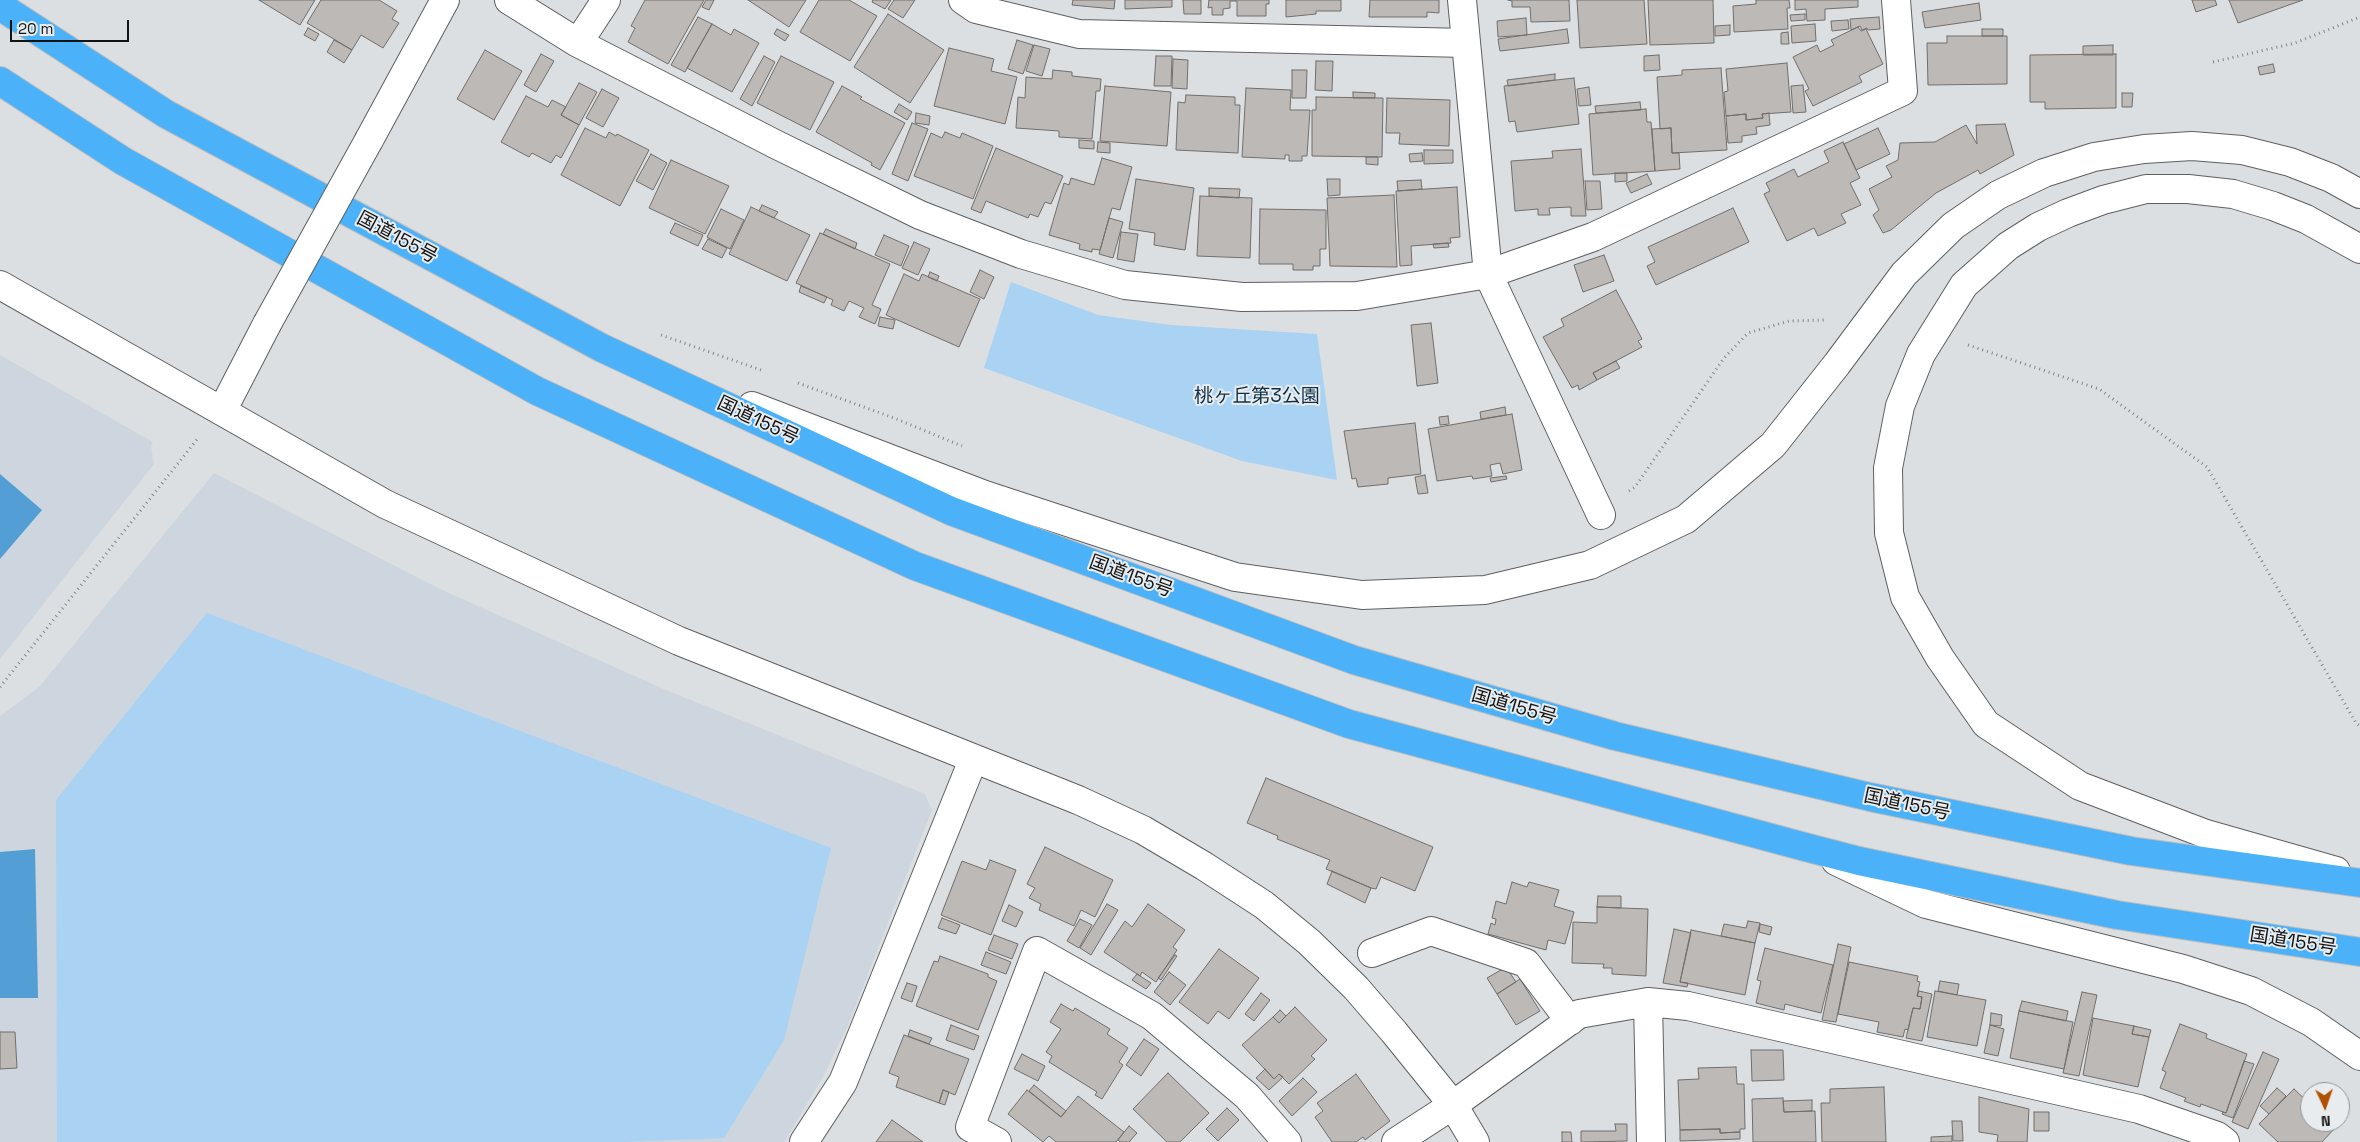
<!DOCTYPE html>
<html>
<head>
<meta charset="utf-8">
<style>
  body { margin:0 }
  #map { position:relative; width:2360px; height:1142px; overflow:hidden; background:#dcdfe1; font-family:"Space Grotesk",sans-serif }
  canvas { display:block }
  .north { position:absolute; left:2300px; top:1082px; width:50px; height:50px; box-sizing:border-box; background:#e9ecee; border:1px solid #939597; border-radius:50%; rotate:177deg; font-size:14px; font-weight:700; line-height:20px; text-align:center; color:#121314 }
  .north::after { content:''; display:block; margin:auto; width:18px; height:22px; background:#b05100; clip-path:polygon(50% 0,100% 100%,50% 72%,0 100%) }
  .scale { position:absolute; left:10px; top:20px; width:119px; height:22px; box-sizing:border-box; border:2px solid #121314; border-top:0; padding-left:6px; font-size:15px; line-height:18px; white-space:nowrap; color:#121314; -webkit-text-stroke:4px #e9ecee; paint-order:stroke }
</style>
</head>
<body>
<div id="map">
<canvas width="2360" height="1142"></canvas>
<div class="north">N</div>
<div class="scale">20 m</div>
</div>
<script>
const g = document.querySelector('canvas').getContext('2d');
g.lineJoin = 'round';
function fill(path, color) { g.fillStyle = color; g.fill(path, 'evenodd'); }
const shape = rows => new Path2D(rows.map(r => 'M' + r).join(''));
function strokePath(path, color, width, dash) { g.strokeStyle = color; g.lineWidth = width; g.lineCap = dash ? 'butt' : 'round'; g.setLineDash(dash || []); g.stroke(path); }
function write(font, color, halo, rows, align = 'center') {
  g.font = font + ' "Space Grotesk","Noto Sans JP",sans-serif'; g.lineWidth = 4; g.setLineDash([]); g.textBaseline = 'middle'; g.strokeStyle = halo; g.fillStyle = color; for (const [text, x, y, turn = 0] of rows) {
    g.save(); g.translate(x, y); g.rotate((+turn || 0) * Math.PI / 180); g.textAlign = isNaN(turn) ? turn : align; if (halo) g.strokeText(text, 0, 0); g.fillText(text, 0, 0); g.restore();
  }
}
const built = shape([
  [0,355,153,442,151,446,154,464,0,659],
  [214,473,440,589,666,690,925,794,932,810,848,1025,823,1077,784,1142,0,1142,0,716,39,687]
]);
const green = shape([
  [1011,282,1098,315,1171,325,1317,334,1337,480,1242,461,984,368],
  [207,613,831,848,784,1040,724,1138,622,1142,57,1142,56,800]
]);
const water = shape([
  [0,474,42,510,0,559],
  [35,849,38,998,0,998,0,852]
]);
const building = shape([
  [259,0,315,0,300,25,259,0],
  [321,0,379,0,397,11,392,19,399,23,383,48,361,35,352,50,307,23,321,0],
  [645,0,704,0,668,64,628,42,635,28,631,26,645,0],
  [706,0,714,0,709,10,702,7,706,0],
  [748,0,806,0,789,27,748,0],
  [819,0,849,0,877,16,850,61,800,32,819,0],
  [873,0,891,0,885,9,872,2,873,0],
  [894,0,915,0,903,18,888,9,894,0],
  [1073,0,1115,0,1114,9,1072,5,1073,0],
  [1125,0,1172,0,1172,7,1125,9,1125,0],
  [1183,0,1201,0,1201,14,1184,14,1183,0],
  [1209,0,1269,0,1269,4,1266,4,1266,16,1237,16,1237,1,1230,1,1230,8,1223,9,1223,15,1212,15,1212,7,1208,8,1209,0],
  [1286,0,1341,0,1341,11,1316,11,1316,14,1286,17,1286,0],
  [1370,0,1439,0,1439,13,1427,12,1427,17,1369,17,1370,0],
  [1508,0,1569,0,1570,21,1531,22,1530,7,1512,7,1512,1,1508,0],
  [1577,0,1644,0,1647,44,1580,48,1577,0],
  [1648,0,1713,0,1714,43,1650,45,1648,0],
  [1756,0,1789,0,1790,8,1787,8,1788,29,1734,32,1733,6,1756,4,1756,0],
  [1795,0,1858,0,1858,7,1825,9,1825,20,1807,21,1806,9,1795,10,1795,0],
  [2192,0,2215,0,2217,5,2196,12,2192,0],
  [2229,0,2303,0,2238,23,2229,0],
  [1979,3,1981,20,1925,28,1922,12,1979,3],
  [888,14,944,50,910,103,854,67,888,14],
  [1805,14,1805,20,1791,21,1790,15,1805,14],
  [698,17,712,24,685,72,671,65,698,17],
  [1879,17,1880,29,1868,30,1867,28,1862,30,1860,26,1851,30,1850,19,1879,17],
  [1526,18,1527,35,1498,37,1497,21,1526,18],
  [1848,20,1849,29,1832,31,1831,21,1848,20],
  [712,24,731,35,734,29,759,43,732,92,687,68,712,24],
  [1815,24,1816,41,1792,43,1791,26,1815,24],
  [1730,25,1730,35,1715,36,1715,26,1730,25],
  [1858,27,1861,31,1866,29,1883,64,1859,76,1862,82,1813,106,1805,91,1809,89,1793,57,1817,45,1820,52,1834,45,1831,40,1858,27],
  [308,28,319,34,315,41,304,35,308,28],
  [777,29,789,35,785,41,774,34,777,29],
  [1567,29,1569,43,1500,51,1498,39,1567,29],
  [1982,29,2003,29,2003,36,1982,36,1982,29],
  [1788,32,1789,44,1781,44,1781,33,1788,32],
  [1947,36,2007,36,2007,84,1928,85,1927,43,1947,43,1947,36],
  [334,40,352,50,344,63,327,52,334,40],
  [1017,40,1033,45,1023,74,1008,69,1017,40],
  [1034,45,1050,49,1042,76,1026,71,1034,45],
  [2113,45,2113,55,2083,55,2083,46,2113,45],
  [949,48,994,59,991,71,1017,77,1005,124,934,106,949,48],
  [485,50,522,71,494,120,457,99,485,50],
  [541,54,554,61,536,92,524,85,541,54],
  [2116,54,2116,108,2045,109,2045,102,2030,102,2030,55,2116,54],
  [1659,55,1660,70,1644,71,1644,56,1659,55],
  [764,56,775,62,752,106,740,99,764,56],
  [781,56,834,82,810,130,757,103,781,56],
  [1156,56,1172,56,1171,86,1154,86,1156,56],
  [1173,59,1188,60,1187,89,1172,88,1173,59],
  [1316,61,1333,61,1332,91,1315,90,1316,61],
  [1787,63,1791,112,1762,114,1763,118,1746,120,1746,114,1726,116,1724,92,1728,91,1726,69,1787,63],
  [2273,64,2275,72,2260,75,2258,67,2273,64],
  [1721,68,1727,150,1672,153,1671,128,1660,129,1657,77,1682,75,1682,70,1721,68],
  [1053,70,1072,72,1072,76,1101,79,1100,91,1096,91,1092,139,1059,137,1059,131,1016,128,1018,97,1025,98,1026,77,1052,79,1053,70],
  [1292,70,1307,70,1306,98,1292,98,1292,70],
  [1555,74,1555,80,1508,86,1507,80,1555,74],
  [1574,78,1579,124,1517,132,1515,121,1509,122,1504,86,1574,78],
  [579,83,597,92,579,125,561,115,579,83],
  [1803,85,1806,112,1793,113,1791,86,1803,85],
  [842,86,862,97,860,99,905,123,880,170,871,165,872,163,816,132,842,86],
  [1105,86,1171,92,1167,146,1100,141,1105,86],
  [1589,87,1591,105,1579,106,1577,89,1589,87],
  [1246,88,1291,90,1290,110,1310,110,1307,156,1302,156,1302,161,1289,161,1289,155,1285,155,1285,159,1242,157,1246,88],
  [602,89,619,98,603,127,586,118,602,89],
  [1353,92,1375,93,1375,98,1353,98,1353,92],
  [2122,93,2133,93,2132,107,2122,107,2122,93],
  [1186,95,1235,97,1235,105,1240,105,1238,153,1176,150,1178,102,1185,103,1186,95],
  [526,96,548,107,552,100,566,107,561,115,579,125,561,158,556,155,551,163,532,153,529,157,501,142,526,96],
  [1316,97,1383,98,1382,157,1312,156,1312,110,1316,110,1316,97],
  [1387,98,1450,100,1449,146,1399,144,1400,133,1386,133,1387,98],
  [1640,102,1641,110,1596,113,1595,106,1640,102],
  [899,104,912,112,907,120,894,112,899,104],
  [1646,109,1647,122,1651,122,1655,171,1593,175,1589,114,1646,109],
  [916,113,930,116,929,125,915,123,916,113],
  [1769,113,1770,125,1756,127,1757,134,1742,136,1742,142,1728,143,1726,116,1746,114,1746,120,1763,118,1762,114,1769,113],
  [912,123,928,129,908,181,892,174,912,123],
  [2005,124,2014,155,1980,174,1978,170,1936,193,1891,230,1883,233,1873,215,1879,210,1869,189,1892,177,1886,166,1898,160,1900,143,1935,142,1966,125,1977,144,1976,125,2005,124],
  [585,128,606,138,609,132,616,136,617,134,649,150,620,206,561,175,585,128],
  [1671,128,1672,153,1679,153,1680,169,1655,171,1652,129,1671,128],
  [1878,128,1890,154,1856,170,1844,144,1878,128],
  [945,132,960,138,962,133,993,146,973,199,914,176,931,133,942,138,945,132],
  [1079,140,1094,141,1094,149,1079,148,1079,140],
  [1098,142,1110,143,1110,153,1097,152,1098,142],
  [1843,142,1860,178,1850,183,1861,205,1841,214,1846,223,1818,236,1814,228,1787,241,1764,194,1770,191,1766,183,1794,169,1798,177,1829,162,1824,151,1843,142],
  [996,148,1063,176,1051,204,1045,202,1038,217,1030,214,1028,218,986,201,981,213,971,209,996,148],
  [1581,149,1586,216,1571,216,1571,207,1549,208,1550,215,1538,215,1538,209,1515,211,1511,161,1553,158,1552,151,1581,149],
  [1424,150,1453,150,1453,163,1424,164,1424,150],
  [1422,153,1423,161,1410,162,1409,154,1422,153],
  [651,154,667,163,653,190,636,181,651,154],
  [1366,157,1378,157,1378,165,1366,164,1366,157],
  [1102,158,1132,167,1120,210,1112,208,1100,250,1092,249,1092,252,1079,249,1080,244,1049,235,1064,183,1069,185,1071,178,1094,185,1102,158],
  [671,160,729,186,705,234,649,208,671,160],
  [1615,173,1627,173,1627,181,1615,182,1615,173],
  [1647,174,1652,184,1631,193,1626,183,1647,174],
  [1136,179,1194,188,1185,250,1154,245,1155,233,1129,229,1136,179],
  [1327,179,1340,179,1340,195,1328,196,1327,179],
  [1421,180,1422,189,1398,191,1397,181,1421,180],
  [1585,181,1600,181,1602,209,1587,210,1585,181],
  [1457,187,1460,237,1450,238,1451,243,1411,246,1412,265,1400,266,1396,191,1457,187],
  [1209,188,1240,189,1239,198,1209,196,1209,188],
  [1394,195,1397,267,1330,266,1327,198,1394,195],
  [1200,196,1252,198,1250,258,1197,256,1200,196],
  [762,205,778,212,774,218,759,211,762,205],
  [751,207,810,235,787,281,729,254,751,207],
  [1733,208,1749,242,1656,285,1647,266,1655,262,1648,247,1733,208],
  [721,209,744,220,730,249,707,237,721,209],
  [1260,209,1326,210,1326,249,1320,249,1320,266,1313,266,1313,270,1293,270,1293,264,1259,264,1260,209],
  [1109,218,1123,222,1113,258,1099,254,1109,218],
  [675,223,703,235,698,246,670,233,675,223],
  [826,229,857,243,855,249,823,234,826,229],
  [1121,232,1138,234,1134,262,1117,259,1121,232],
  [820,233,890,264,872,305,881,309,875,324,859,317,864,308,849,301,844,311,831,305,833,300,796,283,820,233],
  [884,235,909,246,901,266,875,255,884,235],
  [708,239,727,248,722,258,702,249,708,239],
  [914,242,930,249,918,275,902,268,914,242],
  [1448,243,1449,247,1434,248,1433,244,1448,243],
  [1604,255,1614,281,1583,292,1574,265,1604,255],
  [980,270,994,277,984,299,970,292,980,270],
  [930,272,939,276,937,281,928,277,930,272],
  [904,274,919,281,922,274,980,299,959,347,886,315,904,274],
  [801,286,827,297,824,303,799,292,801,286],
  [1616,290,1642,339,1638,341,1642,347,1593,373,1597,380,1579,390,1578,385,1572,388,1543,337,1564,326,1561,319,1616,290],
  [880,317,895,320,893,329,878,326,880,317],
  [1431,323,1438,383,1417,386,1411,325,1431,323],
  [1616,361,1620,368,1597,380,1593,373,1616,361],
  [1505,407,1506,415,1481,419,1480,412,1505,407],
  [1512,414,1522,470,1503,474,1500,463,1490,465,1492,476,1473,479,1472,476,1437,481,1428,429,1512,414],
  [1448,416,1449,424,1440,425,1439,417,1448,416],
  [1415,423,1421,474,1388,478,1388,484,1358,487,1356,478,1352,479,1344,431,1415,423],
  [1425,475,1428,493,1418,494,1415,477,1425,475],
  [1506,476,1507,479,1491,482,1490,478,1506,476],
  [1266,778,1433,847,1415,891,1381,877,1376,889,1371,888,1326,869,1330,860,1277,839,1278,836,1247,823,1266,778],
  [1045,847,1113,880,1095,917,1081,910,1074,926,1039,910,1041,904,1029,898,1035,888,1027,884,1045,847],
  [990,860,1016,870,991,935,941,915,962,861,986,870,990,860],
  [1332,871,1371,888,1365,903,1327,884,1332,871],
  [1512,882,1527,887,1529,882,1559,890,1554,906,1574,912,1565,944,1548,940,1546,950,1488,934,1491,923,1495,925,1496,919,1492,918,1496,901,1506,904,1512,882],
  [1598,896,1621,896,1621,908,1597,907,1598,896],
  [1107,904,1118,910,1091,955,1080,948,1107,904],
  [1148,904,1185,930,1173,947,1177,950,1156,982,1142,972,1140,976,1104,952,1125,921,1132,927,1148,904],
  [1009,905,1023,912,1016,927,1002,921,1009,905],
  [1597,907,1648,909,1646,976,1612,974,1612,968,1603,968,1604,964,1572,963,1573,922,1597,923,1597,907],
  [942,918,960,925,956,934,938,928,942,918],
  [1080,919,1092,925,1079,948,1067,941,1080,919],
  [1748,921,1760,923,1755,943,1721,936,1724,924,1746,928,1748,921],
  [1760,924,1772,927,1770,935,1759,932,1760,924],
  [1674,929,1691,933,1680,982,1688,983,1687,987,1663,983,1674,929],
  [1691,930,1755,943,1745,995,1680,982,1691,930],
  [994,935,1018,944,1012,959,988,950,994,935],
  [1838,944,1851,947,1836,1022,1822,1020,1838,944],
  [1765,948,1833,965,1821,1013,1785,1004,1784,1010,1756,1003,1761,981,1757,980,1765,948],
  [1219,949,1259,978,1229,1019,1218,1011,1208,1024,1179,1002,1219,949],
  [986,952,1011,962,1006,974,981,965,986,952],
  [1175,955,1177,956,1161,980,1158,978,1175,955],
  [940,956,988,974,988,977,997,981,978,1030,916,1006,934,961,938,962,940,956],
  [1849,962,1918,976,1917,981,1920,982,1917,996,1922,997,1920,1009,1913,1008,1908,1030,1905,1029,1903,1037,1877,1032,1879,1022,1838,1014,1849,962],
  [1506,967,1516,982,1497,994,1487,978,1506,967],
  [1169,972,1186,985,1170,1005,1154,992,1169,972],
  [1137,974,1151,983,1146,989,1132,980,1137,974],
  [1520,979,1540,1011,1516,1025,1497,994,1520,979],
  [1940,981,1959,984,1957,995,1938,991,1940,981],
  [907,983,917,986,912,1002,901,998,907,983],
  [1919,991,1932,994,1922,1041,1906,1038,1913,1008,1920,1009,1922,997,1917,996,1919,991],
  [1935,991,1986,1000,1977,1046,1927,1037,1935,991],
  [2082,992,2097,995,2079,1076,2063,1073,2082,992],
  [1261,993,1270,1000,1254,1021,1245,1014,1261,993],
  [2022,1001,2068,1011,2066,1021,2019,1011,2022,1001],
  [1061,1004,1073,1011,1075,1008,1110,1029,1107,1034,1128,1048,1119,1062,1123,1065,1102,1099,1095,1095,1097,1092,1049,1062,1052,1056,1046,1052,1061,1029,1050,1022,1061,1004],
  [1295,1007,1327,1040,1311,1056,1315,1059,1289,1084,1279,1074,1274,1079,1242,1045,1273,1017,1279,1023,1295,1007],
  [1280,1010,1286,1016,1279,1023,1273,1017,1280,1010],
  [2019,1011,2073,1022,2064,1069,2010,1058,2019,1011],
  [1991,1013,2002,1015,2001,1026,1990,1025,1991,1013],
  [2093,1018,2134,1026,2132,1034,2149,1037,2138,1087,2083,1075,2093,1018],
  [2180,1024,2207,1034,2206,1038,2247,1054,2226,1113,2201,1104,2200,1107,2184,1101,2186,1098,2160,1088,2166,1072,2162,1070,2180,1024],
  [951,1025,979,1036,974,1050,946,1040,951,1025],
  [1990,1025,2004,1029,1998,1056,1984,1053,1990,1025],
  [2134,1026,2151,1030,2149,1037,2132,1034,2134,1026],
  [910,1030,932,1038,929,1044,908,1036,910,1030],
  [0,1032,15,1032,17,1068,0,1069,0,1032],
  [904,1035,969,1059,955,1095,943,1090,939,1103,896,1087,899,1077,889,1073,904,1035],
  [1144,1039,1159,1049,1141,1076,1126,1065,1144,1039],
  [1751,1050,1783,1050,1784,1080,1752,1081,1751,1050],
  [2263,1052,2279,1059,2248,1129,2232,1122,2263,1052],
  [1022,1054,1045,1066,1038,1081,1014,1069,1022,1054],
  [2244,1061,2254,1064,2233,1118,2222,1114,2223,1112,2226,1113,2244,1061],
  [1736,1067,1737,1084,1744,1084,1745,1129,1740,1129,1740,1132,1720,1133,1720,1129,1680,1130,1678,1080,1699,1079,1698,1068,1736,1067],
  [1265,1069,1274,1079,1279,1074,1283,1077,1269,1090,1256,1078,1265,1069],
  [1168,1073,1209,1113,1180,1142,1167,1142,1133,1109,1168,1073],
  [1356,1074,1390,1121,1365,1140,1363,1137,1356,1142,1332,1142,1315,1117,1323,1111,1317,1103,1356,1074],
  [1303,1078,1317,1092,1292,1116,1279,1101,1303,1078],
  [1034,1085,1066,1111,1061,1117,1029,1091,1034,1085],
  [1884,1087,1886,1142,1822,1142,1821,1103,1830,1103,1830,1089,1884,1087],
  [2277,1088,2286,1096,2269,1114,2260,1106,2277,1088],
  [2294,1089,2310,1104,2310,1122,2329,1122,2335,1128,2322,1142,2278,1142,2259,1124,2294,1089],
  [943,1090,949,1092,945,1105,939,1103,943,1090],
  [1027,1090,1061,1117,1078,1096,1124,1132,1116,1142,1056,1142,1049,1136,1043,1142,1008,1114,1027,1090],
  [1979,1097,2029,1109,2027,1142,1997,1142,1998,1135,1979,1132,1979,1097],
  [1783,1098,1784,1112,1815,1111,1816,1142,1753,1142,1752,1099,1783,1098],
  [1812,1100,1812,1111,1784,1112,1783,1101,1812,1100],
  [1227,1108,1239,1120,1218,1141,1206,1129,1227,1108],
  [2034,1112,2049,1112,2049,1131,2034,1131,2034,1112],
  [892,1120,923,1142,876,1142,892,1120],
  [1952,1121,1962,1121,1963,1141,1953,1141,1952,1121],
  [1615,1124,1627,1124,1627,1141,1581,1142,1581,1131,1616,1131,1615,1124],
  [1129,1126,1137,1133,1129,1142,1120,1142,1118,1140,1129,1126],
  [1720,1129,1720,1133,1740,1132,1740,1139,1680,1141,1680,1130,1720,1129],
  [1562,1132,1571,1132,1572,1142,1562,1142,1562,1132],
  [1952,1136,1952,1142,1931,1142,1931,1137,1952,1136]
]);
const path = shape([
  [2213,62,2295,43,2360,17],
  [661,335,761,370],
  [1968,345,2099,389,2207,467,2356,723,2360,726],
  [798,383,894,418,962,446],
  [1629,491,1635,487,1724,358,1748,333,1789,321,1826,320],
  [0,687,199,437]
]);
const street = shape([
  [509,0,578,43,777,145,920,215,1021,254,1125,285,1242,297,1357,296,1488,274,1593,237,1903,91,1896,0],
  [963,0,976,9,1079,34,1466,43],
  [1462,0,1488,274,1601,515],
  [578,43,606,0],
  [369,140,445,0],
  [222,411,267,324],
  [1372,953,1431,931,1526,963,1570,1021],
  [1648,1002,1651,1142],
  [804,1142,843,1082,973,760],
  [997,1142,970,1127,1037,951,1152,1016,1247,1096,1287,1142],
  [1396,1142,1453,1105,1579,1014,1648,1002,1688,1006,2139,1109,2217,1136,2225,1142]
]);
const secondary = shape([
  [0,285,385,504,679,641,1078,800,1143,830,1204,866,1264,905,1309,942,1356,988,1394,1032,1453,1105,1475,1142],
  [752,406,985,495,1235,577,1362,595,1485,590,1590,565,1686,519,1773,445,1837,364,1904,274,1953,226,1998,195,2044,173,2094,157,2144,149,2192,146,2242,150,2290,162,2331,178,2360,194],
  [1836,861,1926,904,2183,969,2251,991,2311,1022,2360,1056],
  [2336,871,2206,834,2080,786,1986,724,1940,658,1905,597,1889,533,1888,468,1900,406,1921,354,1964,285,2008,246,2038,227,2068,213,2103,200,2146,189,2188,189,2233,194,2273,206,2306,219,2360,249]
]);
const highway = shape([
  [0,6,166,114,602,348,951,511,1354,660,1615,736,1870,797,2131,851,2360,883],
  [0,81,123,161,537,391,915,566,1349,724,1805,847,1859,861,2117,915,2360,952]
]);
const streetBridge = shape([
  [267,324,369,140]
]);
const streetNames = [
  ["国道155号",397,238,28],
  ["国道155号",758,421,25],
  ["国道155号",1131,577,20],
  ["国道155号",1514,707,16],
  ["国道155号",1907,805,12],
  ["国道155号",2293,942,9]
];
const parkNames = [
  ["桃ヶ丘第3公園",1257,397]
];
fill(built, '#cdd6de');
fill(green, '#a9d2f3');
fill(water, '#539ed4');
fill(building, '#bcb9b7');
strokePath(building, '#716e6c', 1);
strokePath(street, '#5d6062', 30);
strokePath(secondary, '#5d6062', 30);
strokePath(highway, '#bdbdbd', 30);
strokePath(path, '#848687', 3, [1, 4]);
strokePath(street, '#fff', 28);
strokePath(secondary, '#fff', 28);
strokePath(highway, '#4bb2fa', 28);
strokePath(streetBridge, '#5d6062', 30, []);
strokePath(streetBridge, '#fff', 28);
write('19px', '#121314', '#e9ecee', streetNames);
write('19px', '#0e2f45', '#e9ecee', parkNames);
</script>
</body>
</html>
